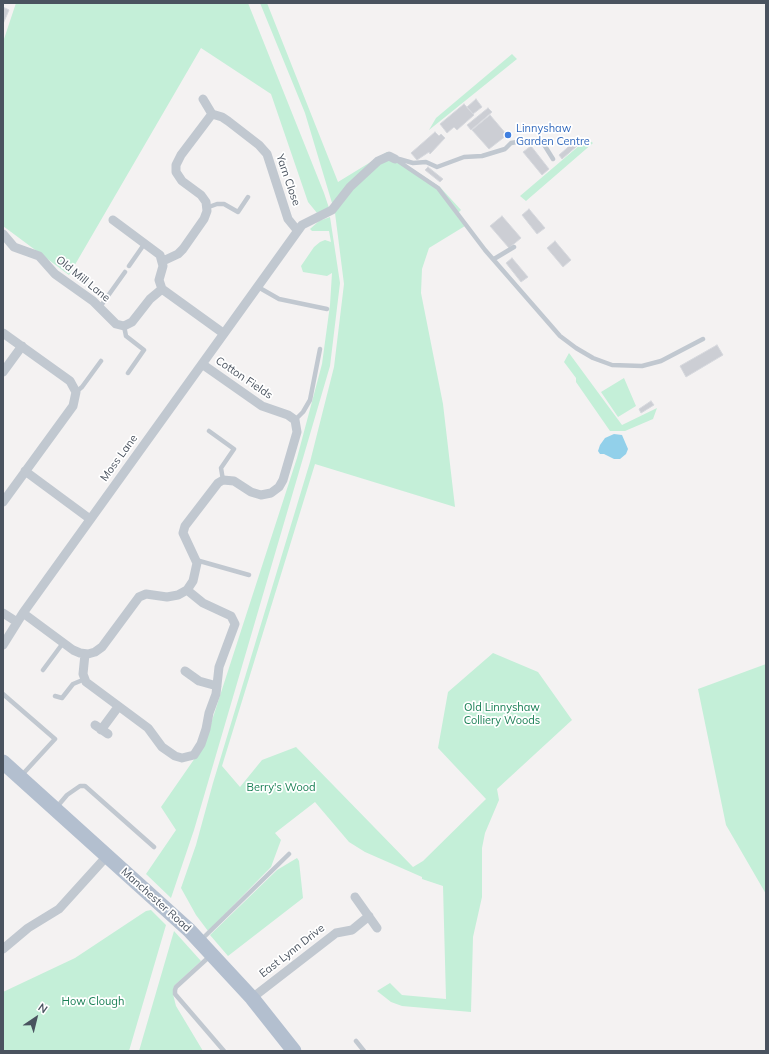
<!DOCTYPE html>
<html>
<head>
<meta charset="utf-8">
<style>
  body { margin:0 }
  #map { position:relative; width:769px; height:1054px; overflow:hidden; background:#f4f2f2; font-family:Mulish,sans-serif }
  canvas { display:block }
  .frame { position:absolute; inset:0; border:4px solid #4a535f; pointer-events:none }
  .north { position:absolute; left:16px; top:998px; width:40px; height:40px; -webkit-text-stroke:3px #fff; paint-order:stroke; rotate:35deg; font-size:11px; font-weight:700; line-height:16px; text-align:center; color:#4a535f }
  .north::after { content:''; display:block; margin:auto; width:14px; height:18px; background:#4a535f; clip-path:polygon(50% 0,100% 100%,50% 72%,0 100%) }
</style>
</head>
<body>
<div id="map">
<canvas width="769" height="1054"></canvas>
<div class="frame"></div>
<div class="north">N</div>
</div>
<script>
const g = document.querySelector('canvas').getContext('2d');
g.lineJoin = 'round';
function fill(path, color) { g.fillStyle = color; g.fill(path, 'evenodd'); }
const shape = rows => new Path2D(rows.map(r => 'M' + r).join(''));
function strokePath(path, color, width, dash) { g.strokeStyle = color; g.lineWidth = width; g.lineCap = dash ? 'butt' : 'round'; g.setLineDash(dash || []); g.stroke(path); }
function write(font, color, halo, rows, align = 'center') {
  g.font = font + ' Mulish,sans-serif'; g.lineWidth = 3.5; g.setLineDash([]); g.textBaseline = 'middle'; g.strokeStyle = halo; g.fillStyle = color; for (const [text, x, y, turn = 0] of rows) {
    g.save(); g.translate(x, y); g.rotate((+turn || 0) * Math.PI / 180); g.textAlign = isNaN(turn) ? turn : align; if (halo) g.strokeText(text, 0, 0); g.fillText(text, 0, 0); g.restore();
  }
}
const green = shape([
  [16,3,248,3,324,193,329,208,317,213,308,202,271,94,201,48,69,275,3,226,3,42],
  [260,3,267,3,338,182,387,152,440,187,461,210,456,215,465,226,429,248,422,269,421,293,443,404,455,507,315,464,222,766,240,787,262,760,296,747,413,867,423,861,486,799,438,748,448,692,493,653,538,672,572,720,497,789,499,800,485,833,482,848,482,897,473,937,471,1012,402,1006,391,1002,377,991,390,983,402,995,446,999,443,886,422,879,422,877,365,852,349,842,315,802,275,833,281,840,271,867,208,931,196,915,181,888,196,845,213,783,310,462,334,367,344,284,335,213,305,113],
  [512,54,517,59,429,130,436,118],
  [587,139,593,143,526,201,520,196],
  [330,217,340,283,330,366,194,830,171,898,146,874,176,830,161,807,204,745,297,458,322,364,330,305,332,273,327,276,303,272,301,266,314,247,320,242,325,240,331,242,329,231,312,231,310,229,319,221],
  [569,353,622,425,657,408,653,419,625,431,610,431,576,382,576,378,564,362],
  [624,378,636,406,618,417,601,392],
  [766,664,766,894,726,825,698,689],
  [297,858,299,861,303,898,228,956,210,935,277,870],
  [151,910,166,925,129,1051,3,1051,3,992,75,958,146,911],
  [174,931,201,961,174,986,173,994,176,1006,203,1051,139,1051]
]);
const water = shape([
  [614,434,622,435,628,449,626,454,620,459,614,459,604,454,600,454,598,451,600,445,605,438]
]);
const building = shape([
  [3,7,9,10,3,24,3,7],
  [476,99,482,107,473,114,467,107,476,99],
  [464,104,474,115,457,130,454,127,447,133,440,124,464,104],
  [488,108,492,112,471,130,467,125,488,108],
  [490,115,507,135,489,149,472,130,490,115],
  [435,132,439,136,441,134,445,138,430,154,429,152,417,160,411,153,435,132],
  [574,142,577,146,562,159,559,155,574,142],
  [531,146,549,169,542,175,523,152,531,146],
  [428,167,443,179,440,182,425,170,428,167],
  [529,209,545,228,537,234,522,215,529,209],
  [502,216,521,238,509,248,490,226,502,216],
  [555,241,571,260,563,267,547,248,555,241],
  [512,258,528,277,521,282,506,263,512,258],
  [717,345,723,355,686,377,680,366,717,345],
  [651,401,654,405,641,413,639,409,651,401]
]);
const lane = shape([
  [395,159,438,188,485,250,560,336,576,348,593,358,612,365,642,366,661,361,703,339],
  [399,159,413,163,426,162,437,167,464,157,482,156,505,149,511,143,529,140,543,143,553,159],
  [206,208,217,204,224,204,238,212,248,197],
  [494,259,514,247],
  [129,266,145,243],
  [258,287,279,299,327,309],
  [100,307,125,272],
  [124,326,126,336,144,350,128,373],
  [76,392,82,387,101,361],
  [295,420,303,412,310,400,320,349],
  [209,431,234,449,221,468,223,480],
  [196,560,249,575],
  [43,670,63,643],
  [3,694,55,739,21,776],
  [55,696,62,698,73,684,85,679],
  [56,808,67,795,80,786,85,786,154,847],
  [201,940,289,854],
  [210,956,176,987,175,990,175,994,224,1051],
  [356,1041,364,1051]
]);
const street = shape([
  [203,99,212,114,222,117,228,121,259,145,267,154,288,219,297,230],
  [113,220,160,255,163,266,159,280,162,289,223,333],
  [3,234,14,247,39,256,55,274,93,301,116,324,124,326,132,322,150,299,162,289],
  [163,261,178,254,183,249,204,219,207,211,206,202,201,195,182,181,176,172,176,165,181,155,212,114],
  [3,333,70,381,76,392,73,406,3,502],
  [3,372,22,346],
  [25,471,90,519],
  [3,613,17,622],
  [23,613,73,650,80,653,88,654,95,652,102,647,139,597,146,594,167,597,178,595,187,590,193,581,197,563,183,533,185,526,218,483,223,480,234,481,251,492,261,495,271,493,279,487,283,480,297,432,295,420,288,415,262,406,202,364],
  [3,645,23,613,302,225,332,210,350,187,378,161,389,156,395,159],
  [85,654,83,674,86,682,148,728,162,747,175,756,182,758,194,755,201,744,206,729,209,713,216,694,219,667,235,624,231,616,203,603,187,590],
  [185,671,199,681,217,686],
  [95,725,108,734],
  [101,730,118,707],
  [355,897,377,928],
  [3,949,28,928,59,909,107,856],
  [252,998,336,933,352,930,369,916]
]);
const primary = shape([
  [3,762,189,930,252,998,294,1051]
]);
const markers = [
  [508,135,4,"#3f7fe0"]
];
const shopNames = [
  ["Linnyshaw",516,129],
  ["Garden Centre",516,142]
];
const streetNames = [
  ["Yarn Close",288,180,71],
  ["Old Mill Lane",83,279,39],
  ["Cotton Fields",244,378,34],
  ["Moss Lane",119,458,-54],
  ["Manchester Road",156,900,42],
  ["East Lynn Drive",292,951,-38]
];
const parkNames = [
  ["Old Linnyshaw",502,708],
  ["Colliery Woods",502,721],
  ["Berry's Wood",281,788],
  ["How Clough",93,1002]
];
fill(green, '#c4efd8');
fill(water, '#92d0ea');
fill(building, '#ccced4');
strokePath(building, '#d6d8dd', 1);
strokePath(lane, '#c1c8d0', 4.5);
strokePath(street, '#c1c8d0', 9);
strokePath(primary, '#b3bfcf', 15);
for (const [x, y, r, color] of markers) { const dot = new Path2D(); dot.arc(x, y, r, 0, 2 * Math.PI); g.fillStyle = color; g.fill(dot); strokePath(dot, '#fff', 1.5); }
write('11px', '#366cbe', '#fff', shopNames, 'left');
write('11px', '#4a535f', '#fff', streetNames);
write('11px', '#1b8056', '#fff', parkNames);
</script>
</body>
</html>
